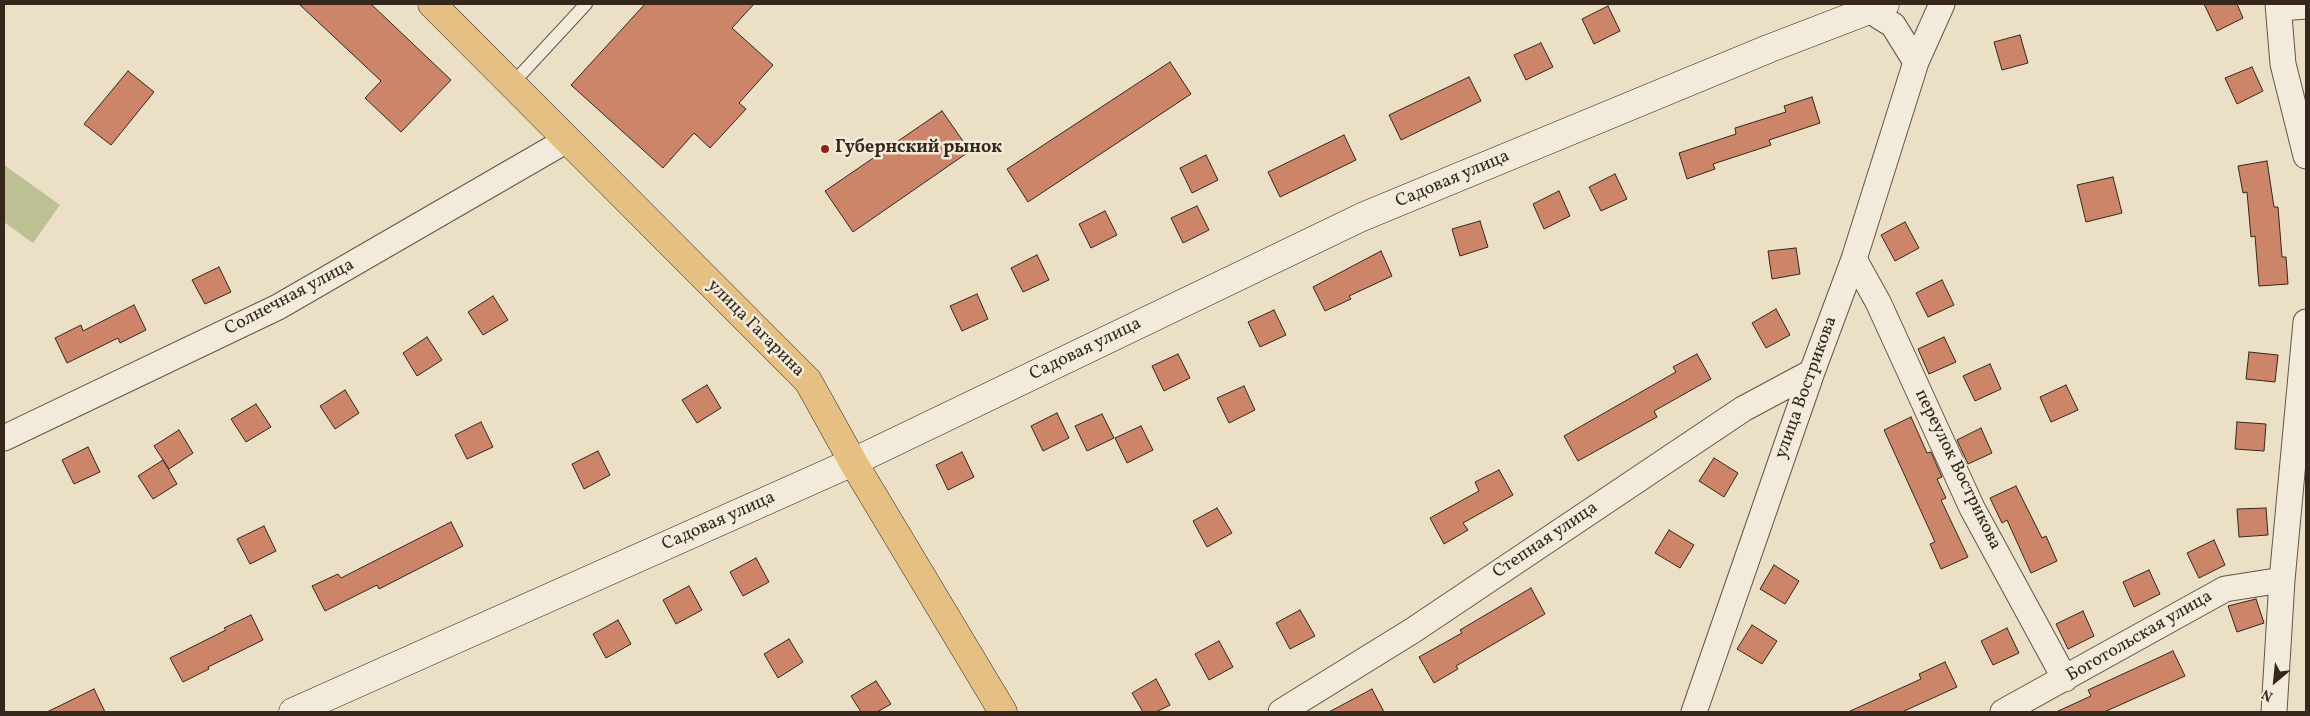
<!DOCTYPE html>
<html>
<head>
<meta charset="utf-8">
<style>
  body { margin:0 }
  #map { position:relative; width:2310px; height:716px; overflow:hidden; background:#ebdfc6; font-family:Vollkorn,serif }
  canvas { display:block }
  .frame { position:absolute; inset:0; border:5px solid #35271c; pointer-events:none }
  .north { position:absolute; left:2250px; top:656px; width:50px; height:50px; -webkit-text-stroke:4px #f2eada; paint-order:stroke; rotate:208deg; font-size:14px; font-weight:700; line-height:20px; text-align:center; color:#35271c }
  .north::after { content:''; display:block; margin:auto; width:18px; height:22px; background:#35271c; clip-path:polygon(50% 0,100% 100%,50% 72%,0 100%) }
</style>
</head>
<body>
<div id="map">
<canvas width="2310" height="716"></canvas>
<div class="frame"></div>
<div class="north">N</div>
</div>
<script>
const g = document.querySelector('canvas').getContext('2d');
g.lineJoin = 'round';
function fill(path, color) { g.fillStyle = color; g.fill(path, 'evenodd'); }
const shape = rows => new Path2D(rows.map(r => 'M' + r).join(''));
function strokePath(path, color, width, dash) { g.strokeStyle = color; g.lineWidth = width; g.lineCap = dash ? 'butt' : 'round'; g.setLineDash(dash || []); g.stroke(path); }
function write(font, color, halo, rows, align = 'center') {
  g.font = font + ' Vollkorn,serif'; g.lineWidth = 5; g.setLineDash([]); g.textBaseline = 'middle'; g.strokeStyle = halo; g.fillStyle = color; for (const [text, x, y, turn = 0] of rows) {
    g.save(); g.translate(x, y); g.rotate((+turn || 0) * Math.PI / 180); g.textAlign = isNaN(turn) ? turn : align; if (halo) g.strokeText(text, 0, 0); g.fillText(text, 0, 0); g.restore();
  }
}
const green = shape([
  [4,165,60,205,33,243,4,222]
]);
const building = shape([
  [299,4,371,4,451,80,401,132,365,98,381,81,299,4],
  [645,4,754,4,732,28,773,65,739,103,746,109,710,148,694,133,663,168,571,85,645,4],
  [2204,4,2237,4,2243,18,2217,31,2204,4],
  [1608,6,1620,31,1594,44,1582,19,1608,6],
  [2020,35,2028,63,2002,70,1994,42,2020,35],
  [1541,43,1553,67,1526,80,1514,55,1541,43],
  [1170,62,1191,94,1028,202,1007,169,1170,62],
  [2252,67,2263,91,2237,104,2225,78,2252,67],
  [128,71,154,92,111,145,84,124,128,71],
  [1469,77,1481,101,1401,140,1389,115,1469,77],
  [1812,97,1820,123,1769,140,1771,145,1713,164,1715,169,1687,179,1679,153,1736,134,1735,128,1786,112,1784,106,1812,97],
  [942,111,970,151,853,232,825,191,942,111],
  [1344,135,1356,160,1280,197,1268,172,1344,135],
  [1206,155,1218,180,1192,193,1180,168,1206,155],
  [2267,161,2274,207,2278,207,2282,257,2286,257,2288,284,2259,286,2255,236,2251,237,2247,192,2243,193,2238,166,2267,161],
  [1615,174,1627,199,1601,211,1589,187,1615,174],
  [2113,177,2122,213,2086,222,2077,185,2113,177],
  [1559,191,1570,216,1544,229,1533,204,1559,191],
  [1197,206,1209,230,1183,243,1171,218,1197,206],
  [1105,211,1117,235,1091,248,1079,224,1105,211],
  [1480,221,1488,247,1460,256,1452,229,1480,221],
  [1905,222,1919,248,1895,261,1881,235,1905,222],
  [1796,248,1800,274,1772,279,1768,251,1796,248],
  [1381,251,1392,276,1349,296,1351,299,1325,311,1313,287,1381,251],
  [1037,255,1049,280,1023,292,1011,268,1037,255],
  [219,267,231,292,205,304,192,280,219,267],
  [1942,280,1954,305,1928,317,1916,293,1942,280],
  [977,294,988,319,962,331,950,306,977,294],
  [493,296,508,320,483,335,468,312,493,296],
  [134,305,146,330,120,343,118,338,67,363,55,338,81,325,83,331,134,305],
  [1776,309,1790,335,1766,348,1752,323,1776,309],
  [1274,310,1286,335,1260,347,1248,322,1274,310],
  [427,337,442,360,417,376,403,353,427,337],
  [1944,337,1956,362,1929,374,1918,349,1944,337],
  [2249,352,2278,355,2275,382,2246,379,2249,352],
  [1178,354,1190,378,1164,391,1152,366,1178,354],
  [1697,354,1711,379,1654,411,1657,417,1578,461,1564,436,1676,372,1673,367,1697,354],
  [1990,364,2001,389,1975,401,1963,376,1990,364],
  [707,385,721,408,697,423,682,400,707,385],
  [2066,385,2078,410,2051,422,2040,397,2066,385],
  [1244,386,1255,410,1229,423,1217,398,1244,386],
  [345,390,359,413,335,429,320,406,345,390],
  [256,404,271,427,246,442,231,419,256,404],
  [1057,413,1069,438,1043,451,1031,426,1057,413],
  [1102,414,1114,438,1087,451,1075,426,1102,414],
  [1911,417,1927,453,1931,452,1942,477,1937,479,1946,498,1941,500,1968,557,1941,569,1930,544,1935,542,1884,430,1911,417],
  [481,422,493,447,467,459,455,435,481,422],
  [2237,422,2266,424,2264,451,2235,449,2237,422],
  [1141,426,1153,450,1127,463,1115,438,1141,426],
  [1981,428,1992,453,1968,464,1957,440,1981,428],
  [179,430,193,453,169,469,154,446,179,430],
  [88,447,100,472,74,484,62,460,88,447],
  [598,451,610,475,584,489,572,464,598,451],
  [962,452,974,477,948,490,936,465,962,452],
  [1714,458,1738,473,1724,497,1699,481,1714,458],
  [163,460,177,484,153,499,138,476,163,460],
  [1499,470,1513,495,1463,523,1468,530,1444,544,1430,518,1479,491,1475,482,1499,470],
  [2016,486,2042,538,2046,536,2057,561,2031,573,2007,520,2002,523,1990,498,2016,486],
  [1217,508,1232,533,1207,547,1193,521,1217,508],
  [2266,508,2268,535,2239,537,2237,509,2266,508],
  [451,522,463,546,379,589,377,585,325,611,312,586,338,574,341,578,451,522],
  [264,526,276,551,250,564,237,539,264,526],
  [1669,530,1694,545,1680,568,1655,553,1669,530],
  [2214,540,2225,565,2199,578,2187,553,2214,540],
  [756,558,769,582,743,596,730,572,756,558],
  [1774,565,1799,581,1785,604,1760,589,1774,565],
  [2149,570,2160,594,2134,607,2123,582,2149,570],
  [689,586,702,610,676,624,663,600,689,586],
  [1531,588,1545,614,1456,666,1458,669,1434,683,1419,657,1462,633,1460,630,1531,588],
  [2256,599,2264,623,2237,632,2228,606,2256,599],
  [1300,610,1315,636,1290,649,1276,623,1300,610],
  [2083,611,2094,636,2068,649,2056,624,2083,611],
  [251,615,263,640,208,667,209,669,183,682,170,658,226,630,224,628,251,615],
  [618,620,631,644,606,658,593,634,618,620],
  [1752,625,1777,641,1762,664,1737,649,1752,625],
  [2007,628,2019,653,1993,665,1981,641,2007,628],
  [789,639,803,662,778,678,764,654,789,639],
  [1219,641,1233,667,1209,680,1195,654,1219,641],
  [2173,651,2185,676,2104,712,2056,712,2091,696,2088,690,2173,651],
  [1945,662,1957,687,1902,712,1848,712,1921,679,1919,674,1945,662],
  [1156,679,1170,705,1156,712,1143,712,1132,693,1156,679],
  [876,681,891,704,877,712,861,712,851,696,876,681],
  [94,689,105,712,47,712,94,689],
  [1372,689,1384,712,1329,712,1372,689]
]);
const lane = shape([
  [512,84,586,4]
]);
const street = shape([
  [2278,4,2283,64,2306,156],
  [2280,8,2306,6],
  [1869,10,1893,25,1916,62],
  [1854,259,1878,302,1972,508,2065,679],
  [4,438,278,307,567,140],
  [1281,712,1412,631,1743,409,1812,372],
  [1694,712,1812,372,1854,259,1916,62,1942,4],
  [2003,712,2225,589,2282,580],
  [2274,712,2282,580,2306,322]
]);
const secondary = shape([
  [293,712,853,462,1362,217,1768,49,1885,4]
]);
const primary = shape([
  [432,4,808,381,853,462,1003,712]
]);
const markers = [
  [825,149,5,"#8f2418"]
];
const poiNames = [
  ["Губернский рынок",835,149]
];
const streetNames = [
  ["Садовая улица",1453,180,-23],
  ["Солнечная улица",290,298,-28],
  ["улица Гагарина",755,329,45],
  ["Садовая улица",1086,350,-26],
  ["улица Вострикова",1807,388,-70],
  ["переулок Вострикова",1957,470,64],
  ["Садовая улица",719,522,-24],
  ["Степная улица",1546,541,-34],
  ["Боготольская улица",2140,637,-30]
];
fill(green, '#bcc092');
fill(building, '#cd856a');
strokePath(building, '#35271c', 1);
strokePath(lane, '#625546', 14);
strokePath(street, '#625546', 27);
strokePath(secondary, '#35271c', 29);
strokePath(primary, '#35271c', 29);
strokePath(lane, '#f2eada', 12);
strokePath(street, '#f2eada', 25);
strokePath(secondary, '#f2eada', 28);
strokePath(primary, '#e6c083', 28);
for (const [x, y, r, color] of markers) { const dot = new Path2D(); dot.arc(x, y, r, 0, 2 * Math.PI); g.fillStyle = color; g.fill(dot); strokePath(dot, '#f2eada', 2); }
write('bold 18px', '#35271c', '#f2eada', poiNames, 'left');
write('18px', '#35271c', '#f2eada', streetNames);
</script>
</body>
</html>
